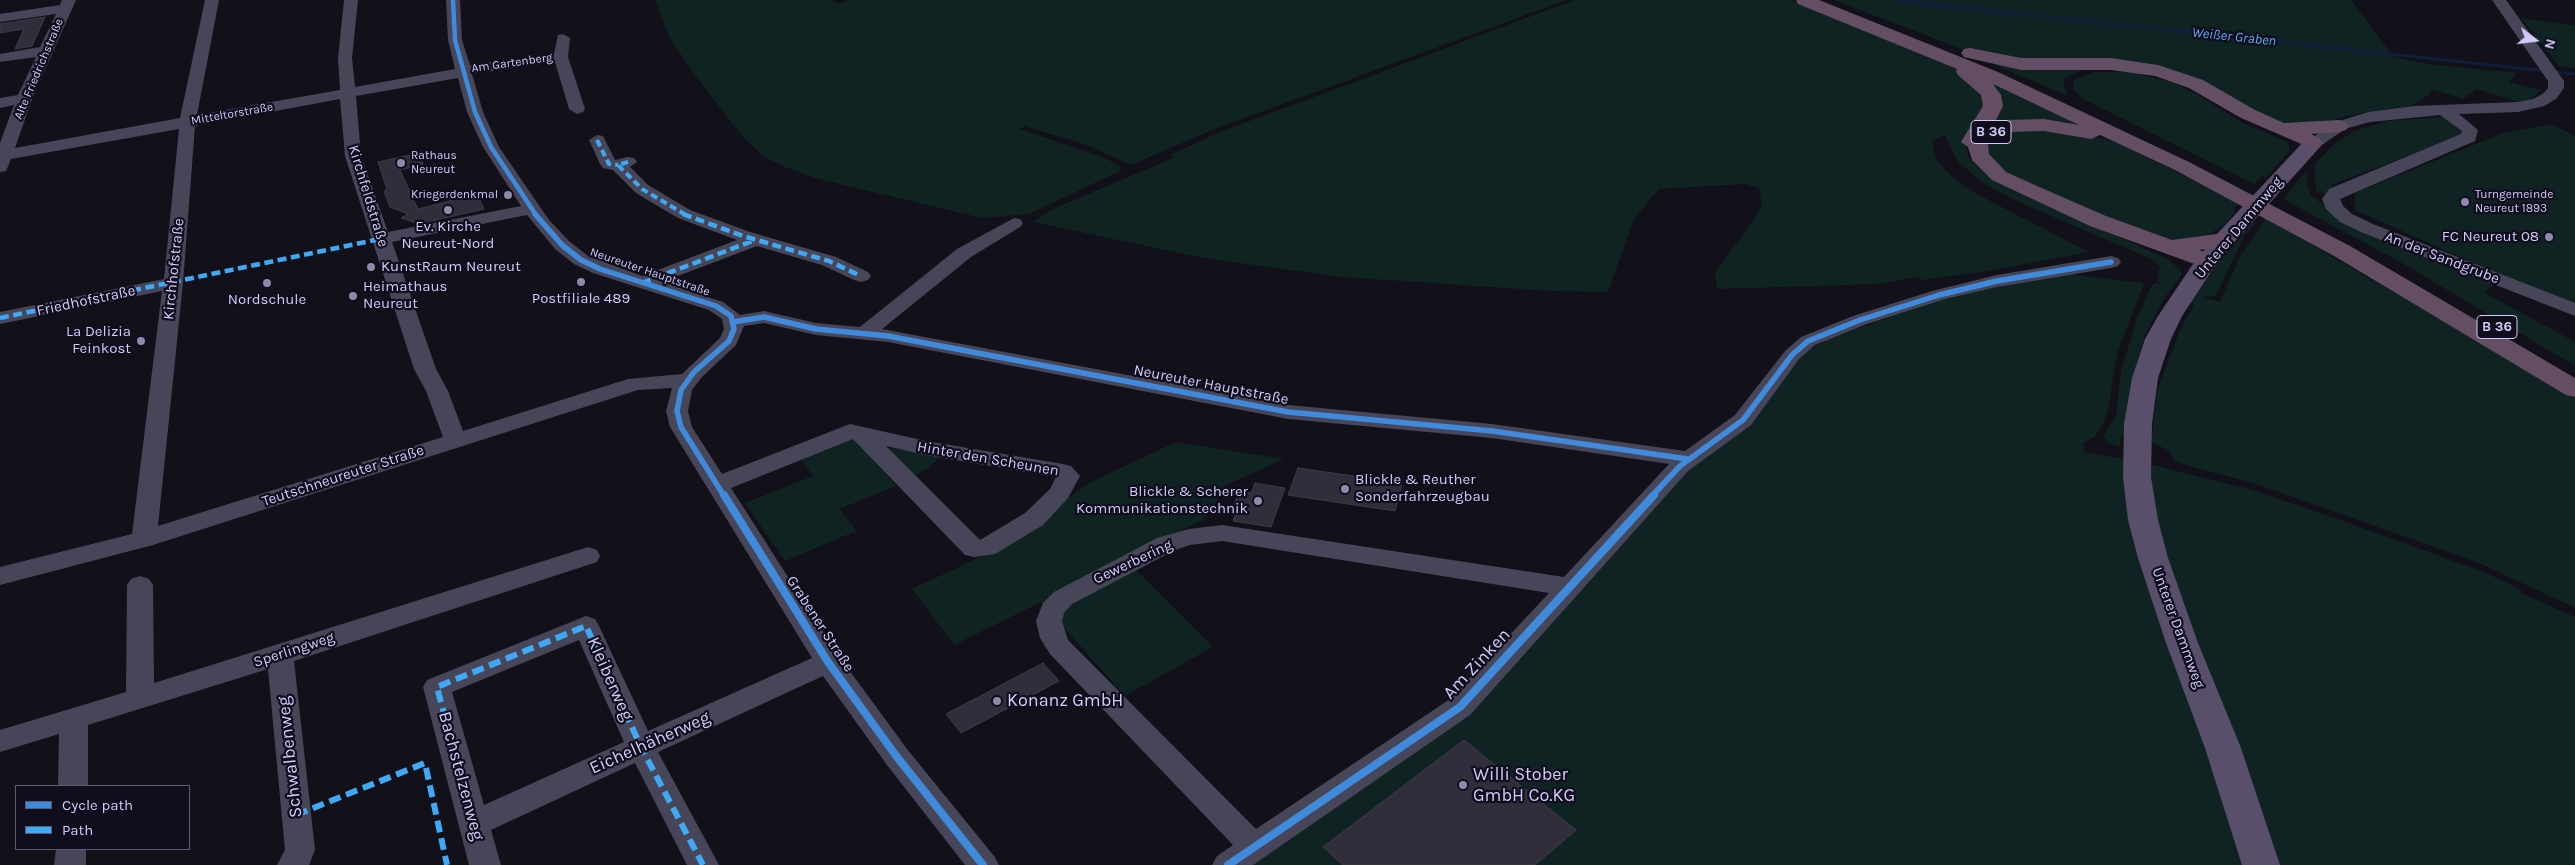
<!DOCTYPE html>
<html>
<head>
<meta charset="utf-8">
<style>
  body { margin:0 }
  #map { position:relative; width:2575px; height:865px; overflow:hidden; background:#121018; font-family:Karla,sans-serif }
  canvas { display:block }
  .legend { position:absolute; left:15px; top:785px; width:175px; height:65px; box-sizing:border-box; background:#100d1c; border:1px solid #5e5975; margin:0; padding:6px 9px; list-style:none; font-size:15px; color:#d2cbfb }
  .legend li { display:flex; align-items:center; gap:10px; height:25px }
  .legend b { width:25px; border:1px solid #5e5975 }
  .north { position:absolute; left:2510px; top:15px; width:50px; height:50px; -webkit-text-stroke:4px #100d1c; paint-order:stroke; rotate:105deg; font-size:14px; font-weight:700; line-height:20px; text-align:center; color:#d2cbfb }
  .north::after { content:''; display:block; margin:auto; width:18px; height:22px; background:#d2cbfb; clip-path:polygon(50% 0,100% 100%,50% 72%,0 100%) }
</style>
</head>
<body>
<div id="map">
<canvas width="2575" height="865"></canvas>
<ul class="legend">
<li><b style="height:6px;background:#408adc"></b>Cycle path</li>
<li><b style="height:6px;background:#3fa9f5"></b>Path</li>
</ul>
<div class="north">N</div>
</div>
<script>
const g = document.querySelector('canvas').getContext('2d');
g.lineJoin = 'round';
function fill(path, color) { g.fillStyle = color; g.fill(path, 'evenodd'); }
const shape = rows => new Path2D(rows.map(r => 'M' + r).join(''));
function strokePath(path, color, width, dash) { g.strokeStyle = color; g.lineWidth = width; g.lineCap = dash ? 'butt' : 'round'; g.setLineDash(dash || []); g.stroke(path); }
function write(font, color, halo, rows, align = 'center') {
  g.font = font + ' Karla,sans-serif'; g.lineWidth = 4.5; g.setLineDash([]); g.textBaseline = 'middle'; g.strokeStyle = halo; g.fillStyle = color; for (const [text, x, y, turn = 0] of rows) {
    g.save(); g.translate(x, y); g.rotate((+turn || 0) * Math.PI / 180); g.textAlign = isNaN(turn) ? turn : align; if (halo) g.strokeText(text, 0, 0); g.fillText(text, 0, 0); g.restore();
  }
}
const green = shape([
  [655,0,832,0,838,4,850,0,1566,0,1212,130,1131,165,1087,145,1024,126,1020,129,1102,157,1119,165,1120,171,1029,214,982,218,818,179,785,167,763,156,743,137,697,78,671,40],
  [1575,0,1791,0,1961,71,1987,98,1966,143,1968,156,1977,167,2012,189,2168,259,2181,271,2181,276,2165,297,2145,335,2137,362,2127,428,2121,437,2120,447,2108,443,2104,435,2116,416,2121,371,2137,318,2150,289,2155,283,2165,285,2157,281,2160,267,2149,258,2012,199,1982,182,1957,161,1945,135,1932,140,1936,159,1949,174,1971,191,2089,252,1983,272,1921,280,1917,277,1879,284,1717,289,1715,272,1755,218,1762,204,1759,188,1745,184,1659,189,1634,219,1608,292,1551,291,1342,277,1203,258,1033,222,1053,209,1173,158,1170,155,1220,132],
  [1834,0,2351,0,2394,57,2428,64,2517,73,2509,82,2541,90,2526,104,2476,89,2463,99,2431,89,2429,95,2411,106,2360,113,2327,121,2279,124,2182,77,2054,64,1967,51],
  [2521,18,2575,25,2575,68,2559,66],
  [1984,60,2035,67,2123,67,2163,74,2197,88,2236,111,2294,139,2251,122,2194,88,2162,75,2123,68,2081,70,2065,78,2063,82,2068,96],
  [2094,72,2129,72,2172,82,2195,93,2243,123,2288,142,2290,150,2266,178,2262,176,2254,184,2083,99,2074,90,2074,80],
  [1975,74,2108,135,1993,127],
  [2440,117,2449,117,2465,134,2334,184,2325,194,2316,191,2314,165,2333,145,2354,131,2388,121],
  [2551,124,2575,136,2575,304,2471,262,2355,210,2355,193,2503,133],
  [2015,127,2092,135,2119,144,2239,202,2233,210,2236,211,2224,225,2200,240,2159,241,1994,169,1983,143],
  [2305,172,2308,173,2307,184,2311,195,2326,207,2496,282,2485,293,2575,342,2575,366,2402,263,2283,199],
  [2266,218,2575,398,2575,608,2477,562,2256,484,2175,462,2170,451,2151,442,2157,391,2179,332,2194,304,2190,302,2223,258,2253,222,2256,222,2245,235,2217,293,2215,296,2201,297,2220,302,2240,256],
  [2060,273,2144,283,2117,354,2108,410,2103,424,2094,437,2083,443,2084,452,2145,463,2256,491,2332,517,2484,572,2520,589,2521,593,2575,617,2575,865,1244,865,1454,721,1685,471,1804,352,1833,337,1942,299],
  [845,439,856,439,863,445,896,486,840,509,856,531,785,561,745,503,813,476,800,457],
  [1176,442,1284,459,1227,485,1205,519,1125,559,1213,647,1125,696,1041,602,954,645,912,589,995,550,1089,483],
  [891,448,940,456,929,467,913,477,885,451]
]);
const stream = shape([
  [1893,0,2546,71],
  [2553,72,2575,74]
]);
const building = shape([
  [45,17,32,46,15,49,24,29,0,33,0,24,45,17],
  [419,153,423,164,400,170,418,209,477,194,484,209,419,224,401,218,408,214,390,207,384,191,387,190,378,162,419,153],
  [1298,468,1402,483,1395,511,1288,495,1298,468],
  [1255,483,1285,488,1271,527,1233,521,1237,510,1232,509,1239,492,1251,493,1255,483],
  [1043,663,1059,681,961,733,946,714,1043,663],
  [1464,740,1576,830,1535,865,1343,865,1323,847,1464,740]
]);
const minor = shape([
  [62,0,76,0,32,99,15,148,180,118,205,0,219,0,197,115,340,90,338,58,344,0,358,0,352,58,355,87,455,69,448,40,446,0,460,0,462,40,470,65,554,54,558,35,563,34,570,38,568,57,585,109,583,112,577,114,569,109,555,62,472,74,483,112,499,147,549,220,569,241,588,256,642,276,737,240,678,218,636,193,613,170,603,168,600,164,589,140,597,135,603,136,615,160,628,157,634,158,637,162,630,167,648,185,690,210,750,232,836,257,868,272,871,276,868,280,861,282,854,280,822,265,757,246,662,282,723,302,740,315,764,311,816,323,860,327,957,249,1014,218,1020,219,1023,223,1020,227,971,257,882,329,1288,405,1492,424,1685,451,1735,415,1785,351,1801,337,1853,316,1932,291,1997,275,2111,256,2118,258,2121,262,2118,266,2111,268,1997,287,1945,299,1867,324,1815,345,1799,359,1751,425,1688,471,1470,715,1253,865,1212,865,1217,856,1233,845,1050,654,1040,638,1036,621,1043,603,1054,592,1157,538,1189,529,1222,525,1564,577,1669,464,1492,438,1288,419,888,342,816,335,764,323,744,326,736,345,702,377,692,390,688,411,692,427,722,474,850,424,926,441,1063,464,1071,466,1080,476,1068,498,1043,525,995,554,974,557,965,555,853,439,731,488,838,655,907,749,994,856,999,865,965,865,887,765,823,676,658,752,719,865,687,865,635,763,491,830,501,865,469,865,423,687,427,680,586,616,595,619,599,626,648,731,812,658,670,427,666,411,672,388,638,390,153,545,0,585,0,567,132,534,162,291,0,324,0,312,164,279,179,129,11,159,6,171,0,172,0,143,14,105,0,108,0,98,18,95,36,57,0,62,0,54,40,47,56,14,0,22,0,14,60,5,62,0],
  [458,78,467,112,483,147,521,206,388,232,361,156,356,96,458,78],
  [340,99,345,156,414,369,426,391,443,437,158,526,183,283,195,126,340,99],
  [527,215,555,249,574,264,593,273,709,310,722,319,724,329,720,338,682,374,628,379,463,431,448,391,436,369,392,242,527,215],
  [886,446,926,455,1056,477,1050,489,1025,513,980,540,886,446],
  [1222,541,1549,593,1450,699,1256,829,1068,640,1062,621,1064,613,1072,604,1175,550,1190,545,1222,541],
  [579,640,624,742,484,805,452,692,579,640],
  [2492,0,2506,0,2564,81,2564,88,2556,99,2544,106,2518,112,2459,114,2478,130,2475,141,2340,199,2343,206,2352,214,2373,224,2575,303,2575,316,2361,232,2340,222,2326,209,2322,199,2329,189,2461,134,2462,131,2440,115,2370,122,2345,129,2319,147,2313,148,2305,143,2333,123,2368,112,2414,106,2518,102,2533,99,2544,93,2548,88,2548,81,2492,0],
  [588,547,597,550,600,556,597,562,294,661,315,850,309,865,277,865,285,850,268,669,88,725,88,786,58,786,59,734,0,752,0,730,126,692,127,585,131,579,140,576,149,579,153,585,154,683,588,547],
  [56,849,86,849,86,865,54,865,56,849]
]);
const major = shape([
  [2313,137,2320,139,2323,143,2320,147,2232,245,2211,272,2182,316,2171,339,2158,378,2152,424,2151,477,2158,520,2168,558,2198,643,2241,748,2280,865,2242,865,2205,748,2166,643,2138,558,2128,520,2123,477,2124,424,2132,378,2145,339,2158,316,2193,264,2216,235,2306,139,2313,137]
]);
const highway = shape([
  [1796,0,1819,0,1998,72,2189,162,2350,246,2575,378,2575,397,2566,395,2334,256,2175,170,2100,135,2091,139,2044,131,2008,132,1992,139,1988,145,1989,154,2006,172,2037,186,2106,216,2172,240,2224,233,2232,235,2235,240,2232,245,2199,250,2216,256,2220,261,2216,266,2208,268,2200,266,2090,226,1992,180,1972,160,1968,147,1961,142,1983,106,1981,95,1958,75,1956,71,1957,69,1798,4,1796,0],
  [1993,84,2079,125,2044,119,2005,120,1994,124,2003,106,2001,95,1993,84],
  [1970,48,2021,58,2111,58,2158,65,2203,80,2255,110,2284,123,2339,120,2346,122,2349,126,2346,130,2339,132,2311,134,2320,139,2323,143,2320,147,2313,149,2241,118,2189,88,2155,76,2111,70,2021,70,1964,57,1961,53,1964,49,1970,48]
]);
const quietFar2 = shape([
  [597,140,609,164,618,165],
  [628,162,618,165,642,189,686,215]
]);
const quietFar1 = shape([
  [683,214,743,236,829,261,861,276],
  [642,283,755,240],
  [171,298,175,254],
  [0,318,380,239]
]);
const quiet = shape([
  [296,815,425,763,447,865],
  [473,824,437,687,586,626,641,747,703,865]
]);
const cyclewayFar2 = shape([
  [453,0,455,40,475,112,491,147,536,215]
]);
const cyclewayFar1 = shape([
  [535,214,562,245,581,260,600,269,716,306,731,316,734,329,729,341,694,372,681,390,677,411,681,427,724,496],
  [733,322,764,317,816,329,888,336,1288,412,1492,431,1688,459],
  [1652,496,1680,466,1743,420,1792,355,1808,341,1860,320,1939,295,1997,281,2111,262]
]);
const cycleway = shape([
  [724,495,828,662,897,757,983,865],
  [1228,865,1460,707,1654,495]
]);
const markers = [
  [401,163,5,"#8f8aac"],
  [508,195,5,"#8f8aac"],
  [2465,202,5,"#8f8aac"],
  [448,210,5,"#8f8aac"],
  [2549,237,5,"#8f8aac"],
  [371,267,5,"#8f8aac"],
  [581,282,5,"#8f8aac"],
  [267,283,5,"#8f8aac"],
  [353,296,5,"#8f8aac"],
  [141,341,5,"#8f8aac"],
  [1345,489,5,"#8f8aac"],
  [1258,501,5,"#8f8aac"],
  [997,701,5,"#8f8aac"],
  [1463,785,5,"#8f8aac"]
];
const farStreetnames = [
  ["Am Gartenberg",512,63,-8],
  ["Alte Friedrichstraße",39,69,-67],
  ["Mitteltorstraße",232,114,-10],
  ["Neureuter Hauptstraße",650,272,19]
];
const farPoinames = [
  ["Rathaus",411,156],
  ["Neureut",411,170],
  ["Kriegerdenkmal",498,195,"right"],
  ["Turngemeinde",2475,195],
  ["Neureut 1893",2475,209]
];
const farWaternames = [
  ["Weißer Graben",2234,37,6]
];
const shields = [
  [1991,132,40],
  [2497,327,40]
];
const shieldNames = [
  ["B 36",1991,132],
  ["B 36",2497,327]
];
const streetNames = [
  ["Kirchfeldstraße",368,196,73],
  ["Unterer Dammweg",2239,228,-50],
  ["An der Sandgrube",2442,258,21],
  ["Kirchhofstraße",174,269,-84],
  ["Friedhofstraße",86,301,-12],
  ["Neureuter Hauptstraße",1211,385,11],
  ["Hinter den Scheunen",988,459,10],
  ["Teutschneureuter Straße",343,476,-18],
  ["Gewerbering",1133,562,-25],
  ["Grabener Straße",820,624,57],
  ["Unterer Dammweg",2178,628,70],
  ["Sperlingweg",294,650,-18]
];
const poiNames = [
  ["Ev. Kirche",448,227],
  ["Neureut-Nord",448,244],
  ["FC Neureut 08",2539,237,"right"],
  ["KunstRaum Neureut",381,267,"left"],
  ["Heimathaus",363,287,"left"],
  ["Neureut",363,304,"left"],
  ["Postfiliale 489",581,299],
  ["Nordschule",267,300],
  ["La Delizia",131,332,"right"],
  ["Feinkost",131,349,"right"],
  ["Blickle & Reuther",1355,480,"left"],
  ["Sonderfahrzeugbau",1355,497,"left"],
  ["Blickle & Scherer",1248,492,"right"],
  ["Kommunikationstechnik",1248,509,"right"]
];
const nearStreetnames = [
  ["Am Zinken",1477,664,-47],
  ["Kleiberweg",610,679,66],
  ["Eichelhäherweg",650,743,-24],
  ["Schwalbenweg",290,757,-96],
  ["Bachstelzenweg",461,776,75]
];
const nearPoinames = [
  ["Konanz GmbH",1007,701],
  ["Willi Stober",1473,775],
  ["GmbH Co.KG",1473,796]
];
fill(green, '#102323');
strokePath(stream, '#0f1f3b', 3);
fill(building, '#302e3b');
strokePath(building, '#3e3a4c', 1);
fill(minor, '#474659');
fill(major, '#5a4f6a');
fill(highway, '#634e63');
strokePath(quietFar2, '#3fa9f5', 4, [7, 4]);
strokePath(quietFar1, '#3fa9f5', 4.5, [9, 4.5]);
strokePath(quiet, '#3fa9f5', 6, [12, 6]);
strokePath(cyclewayFar2, '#408adc', 4.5);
strokePath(cyclewayFar1, '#408adc', 5.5);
strokePath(cycleway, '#408adc', 8);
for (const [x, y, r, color] of markers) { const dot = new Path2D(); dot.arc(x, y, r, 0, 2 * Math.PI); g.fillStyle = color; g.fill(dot); strokePath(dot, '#100d1c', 2); }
write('12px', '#d2cbfb', '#100d1c', farStreetnames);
write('12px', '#d2cbfb', '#100d1c', farPoinames, 'left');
write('italic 14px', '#61acf4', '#100d1c', farWaternames);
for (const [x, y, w] of shields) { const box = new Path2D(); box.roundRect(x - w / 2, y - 11.5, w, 23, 4); g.fillStyle = '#100d1c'; g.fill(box); strokePath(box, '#d2cbfb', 1); }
write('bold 14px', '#d2cbfb', null, shieldNames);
write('15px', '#d2cbfb', '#100d1c', streetNames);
write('15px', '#d2cbfb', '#100d1c', poiNames);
write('18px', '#d2cbfb', '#100d1c', nearStreetnames);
write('18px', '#d2cbfb', '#100d1c', nearPoinames, 'left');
</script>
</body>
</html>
